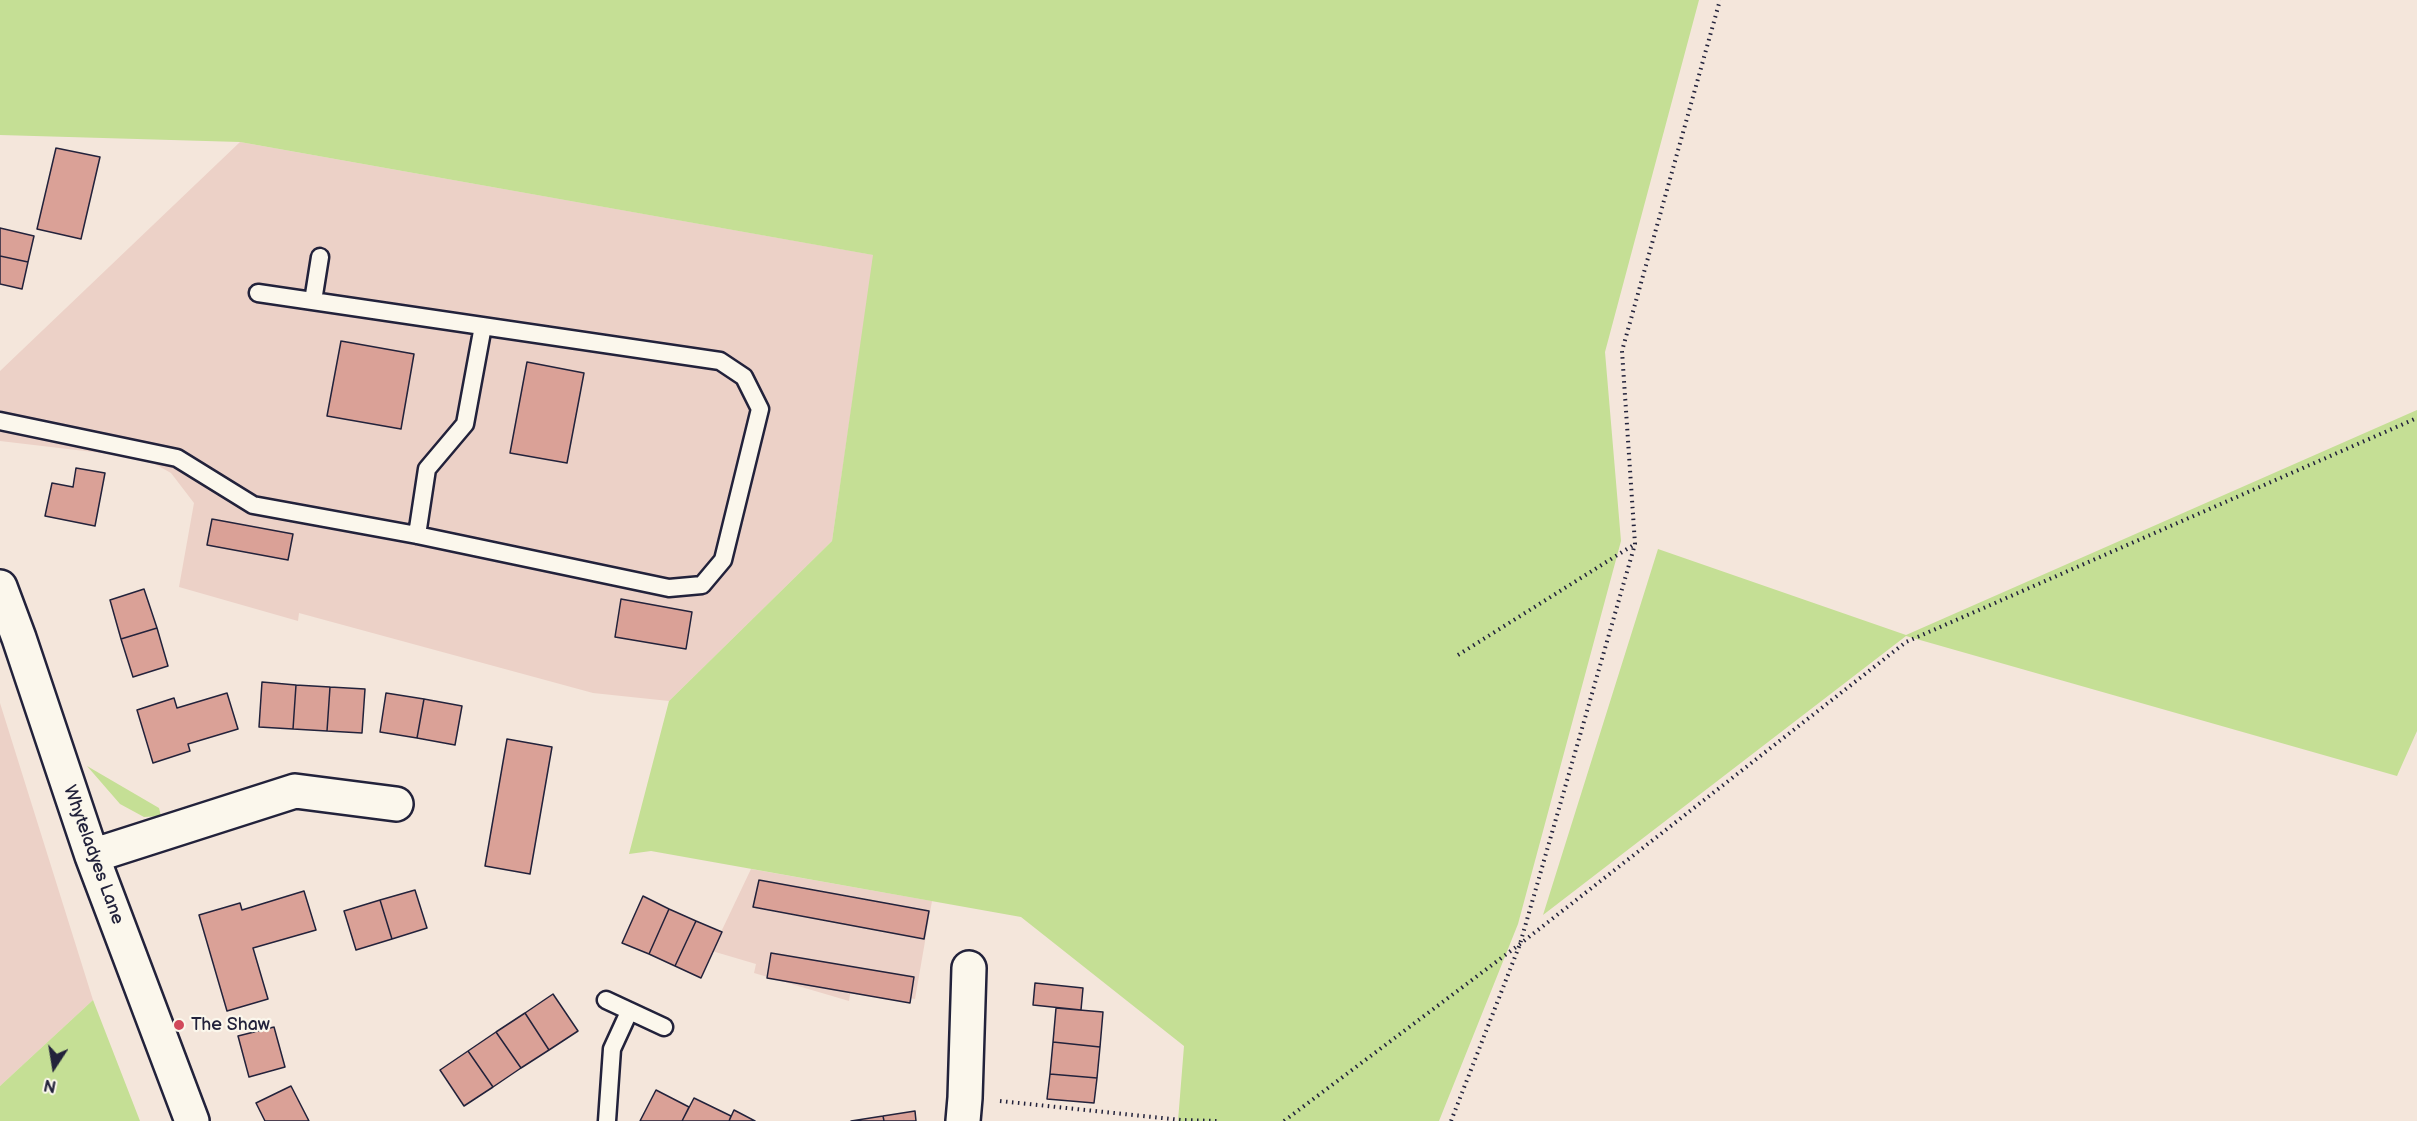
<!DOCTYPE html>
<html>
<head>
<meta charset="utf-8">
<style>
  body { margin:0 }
  #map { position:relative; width:2417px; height:1121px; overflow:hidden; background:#f4e6db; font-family:"Balsamiq Sans",sans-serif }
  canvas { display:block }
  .north { position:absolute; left:24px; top:1037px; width:60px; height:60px; -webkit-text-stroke:4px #fbf7ec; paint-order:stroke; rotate:192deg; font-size:16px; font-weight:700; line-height:24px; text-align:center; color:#22223b }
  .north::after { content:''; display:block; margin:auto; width:21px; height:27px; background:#22223b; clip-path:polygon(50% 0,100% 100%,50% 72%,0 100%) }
</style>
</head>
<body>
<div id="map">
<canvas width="2417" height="1121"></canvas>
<div class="north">N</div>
</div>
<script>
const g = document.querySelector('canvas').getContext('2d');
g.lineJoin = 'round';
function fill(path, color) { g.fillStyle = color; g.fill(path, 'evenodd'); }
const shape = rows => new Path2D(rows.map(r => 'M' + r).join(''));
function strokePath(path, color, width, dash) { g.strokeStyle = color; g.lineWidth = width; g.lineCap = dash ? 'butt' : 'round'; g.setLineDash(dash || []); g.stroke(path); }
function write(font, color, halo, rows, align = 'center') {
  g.font = font + ' "Balsamiq Sans",sans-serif'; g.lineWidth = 4.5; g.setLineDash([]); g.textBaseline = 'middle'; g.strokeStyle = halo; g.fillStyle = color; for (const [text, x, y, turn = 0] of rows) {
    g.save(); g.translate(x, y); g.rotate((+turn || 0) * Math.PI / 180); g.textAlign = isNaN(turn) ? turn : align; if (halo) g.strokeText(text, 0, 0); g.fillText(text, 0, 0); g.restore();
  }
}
const built = shape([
  [240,142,874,255,832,541,669,701,593,693,299,613,298,621,179,587,194,503,171,473,144,458,0,441,0,371],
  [0,703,93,1000,0,1086],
  [751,869,932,901,915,999,851,988,849,1001,754,973,756,964,712,951]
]);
const green = shape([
  [0,0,1699,0,1605,352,1621,541,1518,924,1439,1121,1178,1121,1184,1046,1021,917,651,851,629,854,669,701,832,541,873,255,240,142,0,135],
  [2417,410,2417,731,2397,776,1906,636,1543,915,1658,549,1906,635],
  [87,766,159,808,161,816,144,817,120,804],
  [93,1000,140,1121,0,1121,0,1086]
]);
const building = shape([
  [56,148,100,157,81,239,37,229,56,148],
  [0,228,34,236,28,262,0,256,0,228],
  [0,256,28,262,22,289,0,284,0,256],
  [341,341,414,354,401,429,327,416,341,341],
  [527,362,584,373,567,463,510,453,527,362],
  [76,468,105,473,95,526,45,516,52,483,73,487,76,468],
  [212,519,293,534,288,560,207,545,212,519],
  [144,589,157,628,121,639,110,600,144,589],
  [621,599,692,612,686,649,615,637,621,599],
  [157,628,168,666,133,677,121,639,157,628],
  [262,682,296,685,293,729,259,727,262,682],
  [296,685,330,687,327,731,293,729,296,685],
  [330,687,365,689,362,733,327,731,330,687],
  [227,693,238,729,188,744,190,751,153,763,137,710,174,698,177,708,227,693],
  [386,693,424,699,417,738,380,732,386,693],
  [424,699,462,706,455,745,417,738,424,699],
  [507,739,552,747,530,874,485,866,507,739],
  [759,880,929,911,924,939,753,907,759,880],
  [415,890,427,928,392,939,380,900,415,890],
  [304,891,316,930,253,948,268,999,227,1011,199,915,240,903,242,910,304,891],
  [643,896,669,909,649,954,622,943,643,896],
  [380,900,392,939,356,950,344,911,380,900],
  [669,909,696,921,675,966,649,954,669,909],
  [696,921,722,932,701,978,675,966,696,921],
  [771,953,914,977,910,1003,767,978,771,953],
  [1035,983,1083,988,1081,1010,1033,1005,1035,983],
  [553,994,578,1031,549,1050,525,1013,553,994],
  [1056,1008,1103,1012,1100,1047,1053,1042,1056,1008],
  [525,1013,549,1050,521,1068,496,1032,525,1013],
  [274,1027,285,1067,249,1077,238,1036,274,1027],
  [496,1032,521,1068,493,1087,468,1051,496,1032],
  [1053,1042,1100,1047,1097,1078,1050,1074,1053,1042],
  [468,1051,493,1087,464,1106,440,1070,468,1051],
  [1050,1074,1097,1078,1094,1103,1047,1099,1050,1074],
  [291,1086,309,1121,265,1121,256,1103,291,1086],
  [656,1090,689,1107,682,1121,640,1121,656,1090],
  [694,1098,731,1116,729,1121,682,1121,694,1098],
  [734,1110,755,1121,729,1121,734,1110],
  [915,1111,916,1121,884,1121,883,1116,915,1111],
  [883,1116,884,1121,851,1121,883,1116]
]);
const path = shape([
  [1458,655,1635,544],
  [1000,1101,1181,1120,1217,1121],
  [1284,1121,1520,944,1906,642,2417,418],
  [1451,1121,1520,944,1635,544,1622,351,1720,0]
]);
const service = shape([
  [313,301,320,257],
  [0,421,177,458,253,505,417,535,669,588,702,585,723,560,760,409,744,377,720,361,258,293],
  [417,535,427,469,465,424,483,326],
  [606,1000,664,1027],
  [607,1121,612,1049,629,1012]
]);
const minor = shape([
  [0,587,19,638,92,856,192,1121],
  [92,856,295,791,396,804],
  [963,1121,965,1098,969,968]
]);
const markers = [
  [179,1025,6,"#d1495b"]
];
const streetNames = [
  ["Whyteladyes Lane",93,855,70]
];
const poiNames = [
  ["The Shaw",191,1025]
];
fill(built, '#ecd1c7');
fill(green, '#c5df95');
fill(building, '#daa197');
strokePath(building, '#22223b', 1.5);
strokePath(service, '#22223b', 21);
strokePath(minor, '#22223b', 38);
strokePath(path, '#22223b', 4, [1.5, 4.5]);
strokePath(service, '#fbf7ec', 16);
strokePath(minor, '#fbf7ec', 33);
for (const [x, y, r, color] of markers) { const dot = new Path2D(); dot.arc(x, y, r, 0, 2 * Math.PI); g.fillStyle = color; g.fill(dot); strokePath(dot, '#fbf7ec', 2); }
write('18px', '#22223b', '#fbf7ec', streetNames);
write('18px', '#22223b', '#fbf7ec', poiNames, 'left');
</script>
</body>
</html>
